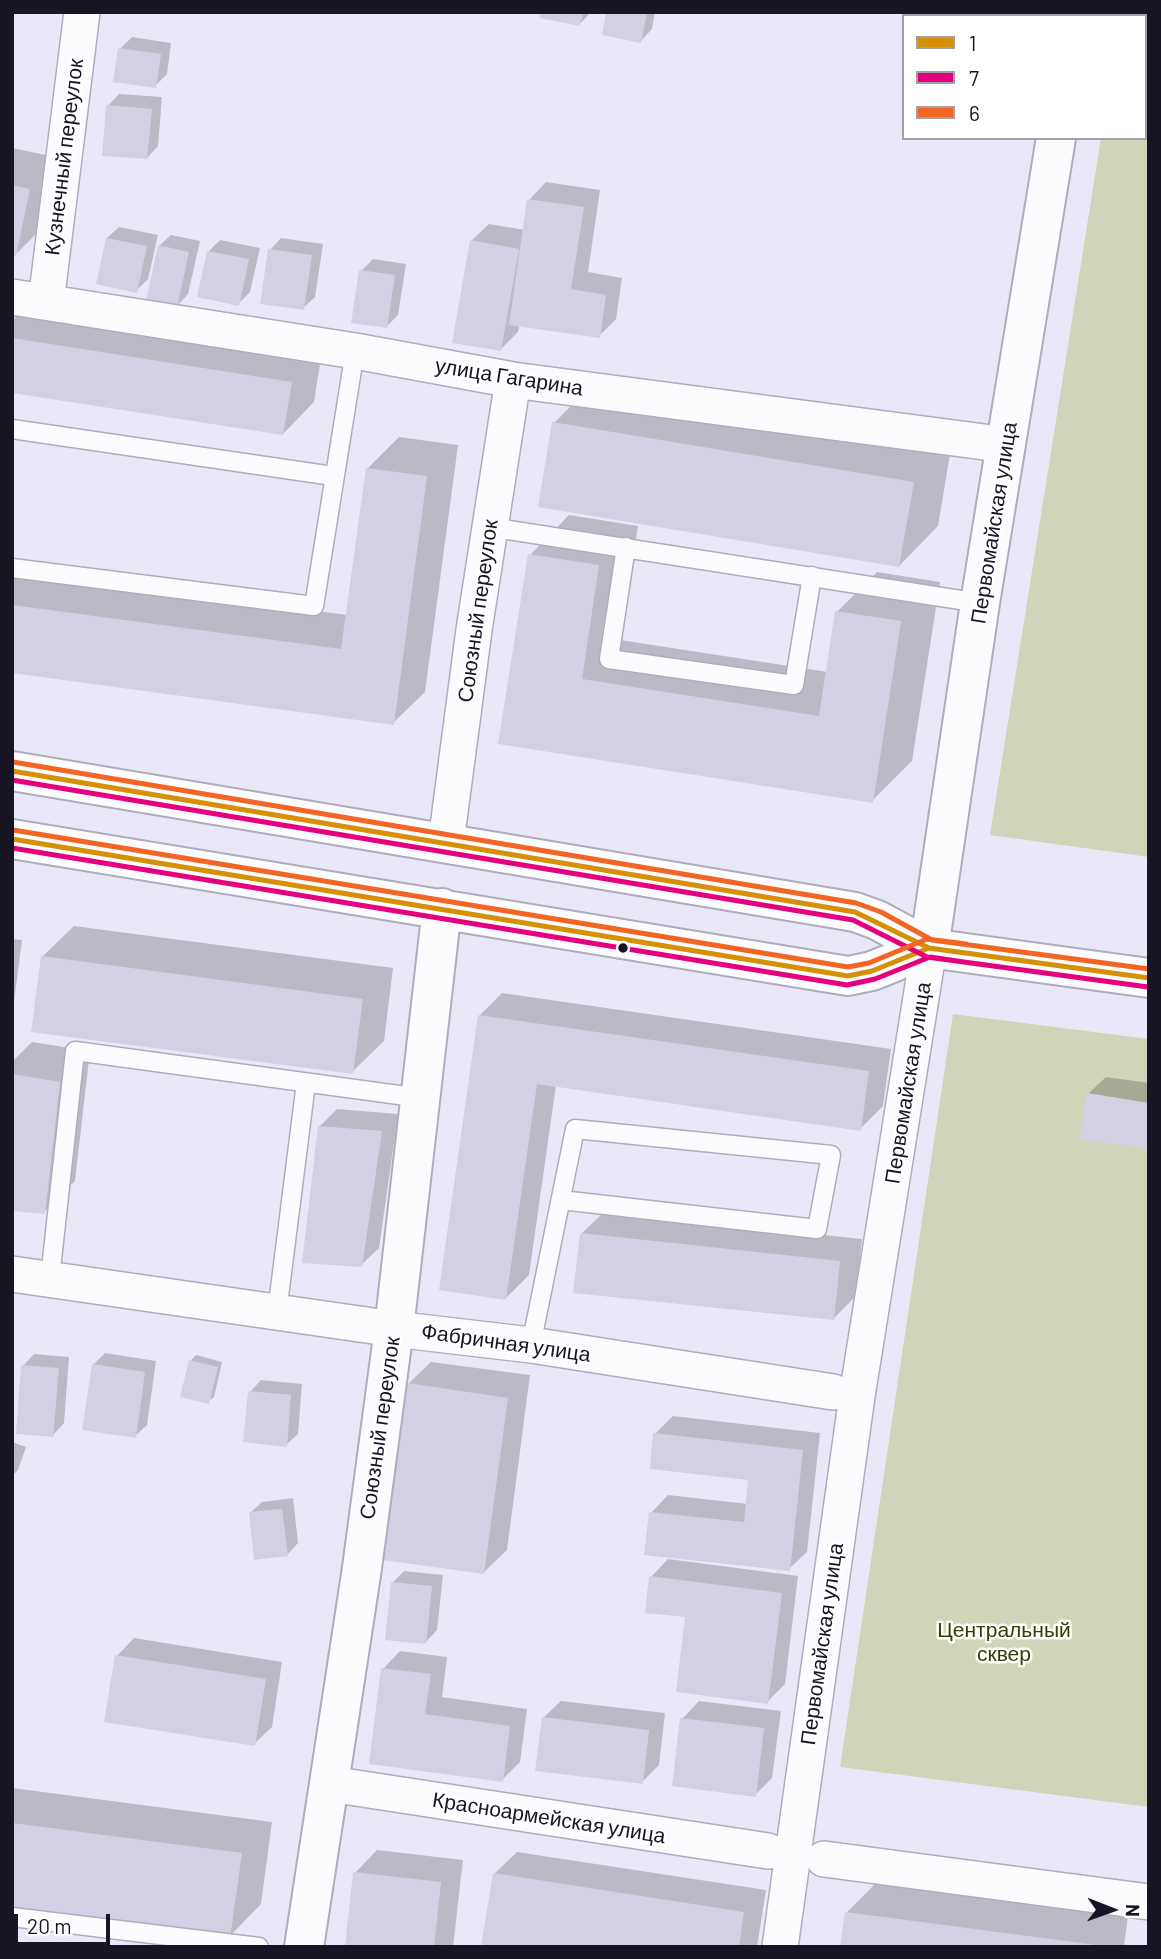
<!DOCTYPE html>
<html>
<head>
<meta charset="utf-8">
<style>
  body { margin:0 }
  #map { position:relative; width:1161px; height:1959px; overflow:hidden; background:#eae8f8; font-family:Barlow,sans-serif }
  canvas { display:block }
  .frame { position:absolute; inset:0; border:14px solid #171424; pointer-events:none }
  .legend { position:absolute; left:902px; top:14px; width:245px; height:126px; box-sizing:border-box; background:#fff; border:2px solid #a2a1a7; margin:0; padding:9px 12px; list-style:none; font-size:21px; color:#171424 }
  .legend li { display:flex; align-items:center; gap:14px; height:35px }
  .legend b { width:35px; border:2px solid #a2a1a7 }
  .north { position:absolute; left:1077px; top:1875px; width:70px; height:70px; -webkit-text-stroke:5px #fff; paint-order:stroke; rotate:91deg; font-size:19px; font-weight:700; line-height:28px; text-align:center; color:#171424 }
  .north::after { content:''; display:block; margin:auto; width:24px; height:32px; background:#171424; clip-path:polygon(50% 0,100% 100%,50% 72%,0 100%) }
  .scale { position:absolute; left:14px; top:1914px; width:96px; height:32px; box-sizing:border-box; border:4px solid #171424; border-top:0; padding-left:9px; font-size:21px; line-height:24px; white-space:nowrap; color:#171424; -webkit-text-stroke:5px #fff; paint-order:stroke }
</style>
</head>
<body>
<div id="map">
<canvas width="1161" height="1959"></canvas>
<div class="frame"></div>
<ul class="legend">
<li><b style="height:9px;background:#d59005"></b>1</li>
<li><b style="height:9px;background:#e5007d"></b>7</li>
<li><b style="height:9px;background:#f26522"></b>6</li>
</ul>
<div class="north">N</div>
<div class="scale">20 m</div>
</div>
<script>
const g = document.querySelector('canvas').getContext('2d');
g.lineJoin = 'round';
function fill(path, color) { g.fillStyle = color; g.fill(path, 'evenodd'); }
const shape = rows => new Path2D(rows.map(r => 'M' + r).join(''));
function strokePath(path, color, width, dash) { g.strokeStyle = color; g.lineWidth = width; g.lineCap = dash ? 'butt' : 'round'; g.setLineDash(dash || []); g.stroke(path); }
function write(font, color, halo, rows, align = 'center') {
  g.font = font + ' Barlow,sans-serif'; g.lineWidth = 5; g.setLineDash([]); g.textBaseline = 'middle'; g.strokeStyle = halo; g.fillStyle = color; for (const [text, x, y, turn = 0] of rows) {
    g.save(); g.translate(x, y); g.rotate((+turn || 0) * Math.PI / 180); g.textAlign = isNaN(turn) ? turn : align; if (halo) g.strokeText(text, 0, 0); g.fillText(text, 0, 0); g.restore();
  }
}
const green = shape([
  [1145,25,1149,25,1149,857,990,835,1101,138,1145,138],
  [953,1014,1149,1039,1149,1807,840,1767]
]);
const shadow = shape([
  [542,12,591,12,580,24],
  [608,12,655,12,652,29,641,41],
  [132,37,171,43,167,74,155,86,120,49],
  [119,94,162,97,158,146,147,158,108,106],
  [12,148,60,158,47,223,16,254,12,253],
  [546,182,600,190,588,272,622,278,616,319,599,336,520,324,518,332,501,349,471,241,489,224,525,230,529,200],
  [119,227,158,235,148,279,136,291,107,238],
  [171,235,200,241,188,294,177,306,159,246],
  [281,238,323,244,315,297,303,308,270,250],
  [220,240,260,248,250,292,238,304,209,251],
  [373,259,406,264,398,315,387,326,361,271],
  [28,305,322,351,314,402,283,434,12,391,12,321],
  [594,383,952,442,938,526,899,566,554,423],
  [399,437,458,445,425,692,393,723,12,672,12,570,347,615,367,469],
  [569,515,638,526,620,640,828,672,837,612,877,572,940,582,912,761,872,801,500,743,530,555],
  [74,926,393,968,384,1041,352,1072,42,957],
  [12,939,22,940,12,1017],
  [502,993,891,1049,883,1106,860,1129,556,1085,529,1275,506,1298,480,1015],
  [32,1042,90,1051,75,1181,44,1212,12,1209,12,1062],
  [1106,1077,1149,1083,1149,1148,1088,1094],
  [337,1109,398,1114,379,1248,361,1265,319,1127],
  [604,1212,862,1239,856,1296,834,1318,581,1234],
  [105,1353,156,1361,147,1425,135,1436,93,1365],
  [34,1354,69,1357,64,1423,53,1435,23,1366],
  [196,1355,222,1362,214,1397,208,1402,190,1361],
  [431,1362,530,1375,507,1550,484,1572,408,1384],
  [261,1380,302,1384,298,1434,286,1445,250,1392],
  [673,1416,820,1433,807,1552,789,1569,651,1513,668,1495,748,1504,750,1478,655,1434],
  [12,1442,26,1447,18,1470,12,1476],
  [293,1498,298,1543,287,1555,250,1513,262,1502],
  [668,1559,798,1576,785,1684,767,1702,651,1577],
  [404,1571,443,1575,437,1630,426,1642,392,1583],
  [134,1638,282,1662,272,1727,254,1744,117,1656],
  [400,1651,447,1657,442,1697,527,1709,520,1762,502,1780,371,1762,383,1669],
  [561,1701,665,1713,659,1765,642,1782,543,1718],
  [699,1701,781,1711,772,1778,755,1795,682,1719],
  [12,1788,272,1822,261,1904,230,1936,12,1907],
  [377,1850,463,1860,453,1947,346,1947,355,1873],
  [517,1852,766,1890,757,1947,483,1947,494,1874],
  [878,1881,1128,1915,1124,1947,842,1947,847,1912]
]);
const building = shape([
  [540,12,583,12,580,26,539,18],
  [606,12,647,12,641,43,602,35],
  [118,48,161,54,156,88,113,82],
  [106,105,152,109,147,159,102,156],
  [12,185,30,189,16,256,12,255],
  [527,199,584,207,571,289,606,295,600,338,509,325],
  [106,238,147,246,137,293,96,284],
  [470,240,519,249,501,351,452,343],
  [158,245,189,252,177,308,146,301],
  [268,249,312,255,304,310,260,304],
  [207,251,249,259,239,306,197,297],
  [359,270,395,275,387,328,351,323],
  [12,338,292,382,283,435,12,393],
  [552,422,914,482,899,567,538,507],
  [366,468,427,476,394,725,12,673,12,605,341,649],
  [528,554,599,565,582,679,819,716,835,611,901,621,873,803,498,744],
  [41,956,363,999,353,1074,31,1032],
  [478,1015,869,1071,861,1131,537,1084,506,1300,439,1290],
  [12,1074,60,1082,45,1214,12,1211],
  [1087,1093,1149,1103,1149,1149,1079,1139],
  [318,1126,382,1131,362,1267,302,1263],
  [580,1233,840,1261,834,1320,573,1293],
  [189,1360,218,1367,209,1404,180,1397],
  [92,1364,145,1372,136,1438,82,1430],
  [21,1365,59,1368,53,1437,16,1434],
  [407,1383,508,1398,484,1574,383,1560],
  [248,1391,291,1395,287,1447,243,1442],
  [653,1433,803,1450,790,1571,644,1555,649,1512,744,1522,748,1480,650,1469],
  [282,1509,288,1556,254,1560,249,1512],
  [649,1576,782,1593,768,1704,676,1692,685,1617,645,1613],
  [391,1582,432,1586,426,1644,385,1640],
  [115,1655,266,1679,255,1746,104,1722],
  [381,1668,431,1674,425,1714,510,1726,503,1782,369,1764],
  [542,1717,649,1730,643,1784,535,1771],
  [680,1718,764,1728,756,1797,672,1786],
  [12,1823,242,1853,230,1938,12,1909],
  [353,1872,441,1882,434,1947,345,1947],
  [493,1873,744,1912,739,1947,481,1947],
  [845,1912,1096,1945,1096,1947,840,1947]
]);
const lane = shape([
  [12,429,333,476],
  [489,527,980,603],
  [626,547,609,659,794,685,812,576],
  [12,568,314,606,355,351],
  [50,1278,75,1051,421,1098],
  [277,1312,306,1083],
  [531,1345,575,1129,831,1155,817,1229,561,1200],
  [12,1917,259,1947]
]);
const street = shape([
  [12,297,355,351,513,380,1007,445],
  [46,302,82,12],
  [446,842,474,630,513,380],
  [12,1274,394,1329,531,1345,833,1392],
  [330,1784,768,1851],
  [824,1859,1149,1902],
  [780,1947,857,1396,929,948]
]);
const secondary = shape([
  [1076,16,1076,12],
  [12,771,855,912,877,920,929,948,1149,978],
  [12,839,848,976,872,971,929,948],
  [929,948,980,603,1056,138],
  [304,1947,362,1568,394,1329,442,908]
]);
const bus1 = shape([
  [12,771,855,912,929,948,1149,978],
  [12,839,848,976,872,971,929,948,965,953]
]);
const bus2 = shape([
  [12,780,853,920,927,957,1148,987],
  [12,848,847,985,875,979,930,957,964,962]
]);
const bus3 = shape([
  [13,762,856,903,881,912,932,940,1149,969],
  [13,830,848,967,869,963,927,939,966,944]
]);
const markers = [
  [623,948,6,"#171424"]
];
const streetNames = [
  ["Кузнечный переулок",64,157,-83],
  ["улица Гагарина",509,377,9],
  ["Первомайская улица",994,523,-81],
  ["Союзный переулок",478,611,-82],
  ["Первомайская улица",908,1083,-81],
  ["Фабричная улица",506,1343,8],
  ["Союзный переулок",380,1428,-82],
  ["Первомайская улица",822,1644,-82],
  ["Красноармейская улица",549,1818,9]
];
const parkNames = [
  ["Центральный",1004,1630],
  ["сквер",1004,1654]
];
fill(green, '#d2d4b9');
fill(shadow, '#0003');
fill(building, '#d3d0e3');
strokePath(lane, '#afadbc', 21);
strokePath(street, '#afadbc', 38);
strokePath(secondary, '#afadbc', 42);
strokePath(lane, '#fcfcfe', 18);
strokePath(street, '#fcfcfe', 35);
strokePath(secondary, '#fcfcfe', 38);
strokePath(bus1, '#d59005', 5);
strokePath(bus2, '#e5007d', 5);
strokePath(bus3, '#f26522', 5);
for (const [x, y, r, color] of markers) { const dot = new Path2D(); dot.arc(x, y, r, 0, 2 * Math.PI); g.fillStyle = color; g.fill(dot); strokePath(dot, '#fff', 2.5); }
write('21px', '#171424', '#fff', streetNames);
write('21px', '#383b06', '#fff', parkNames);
</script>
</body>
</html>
